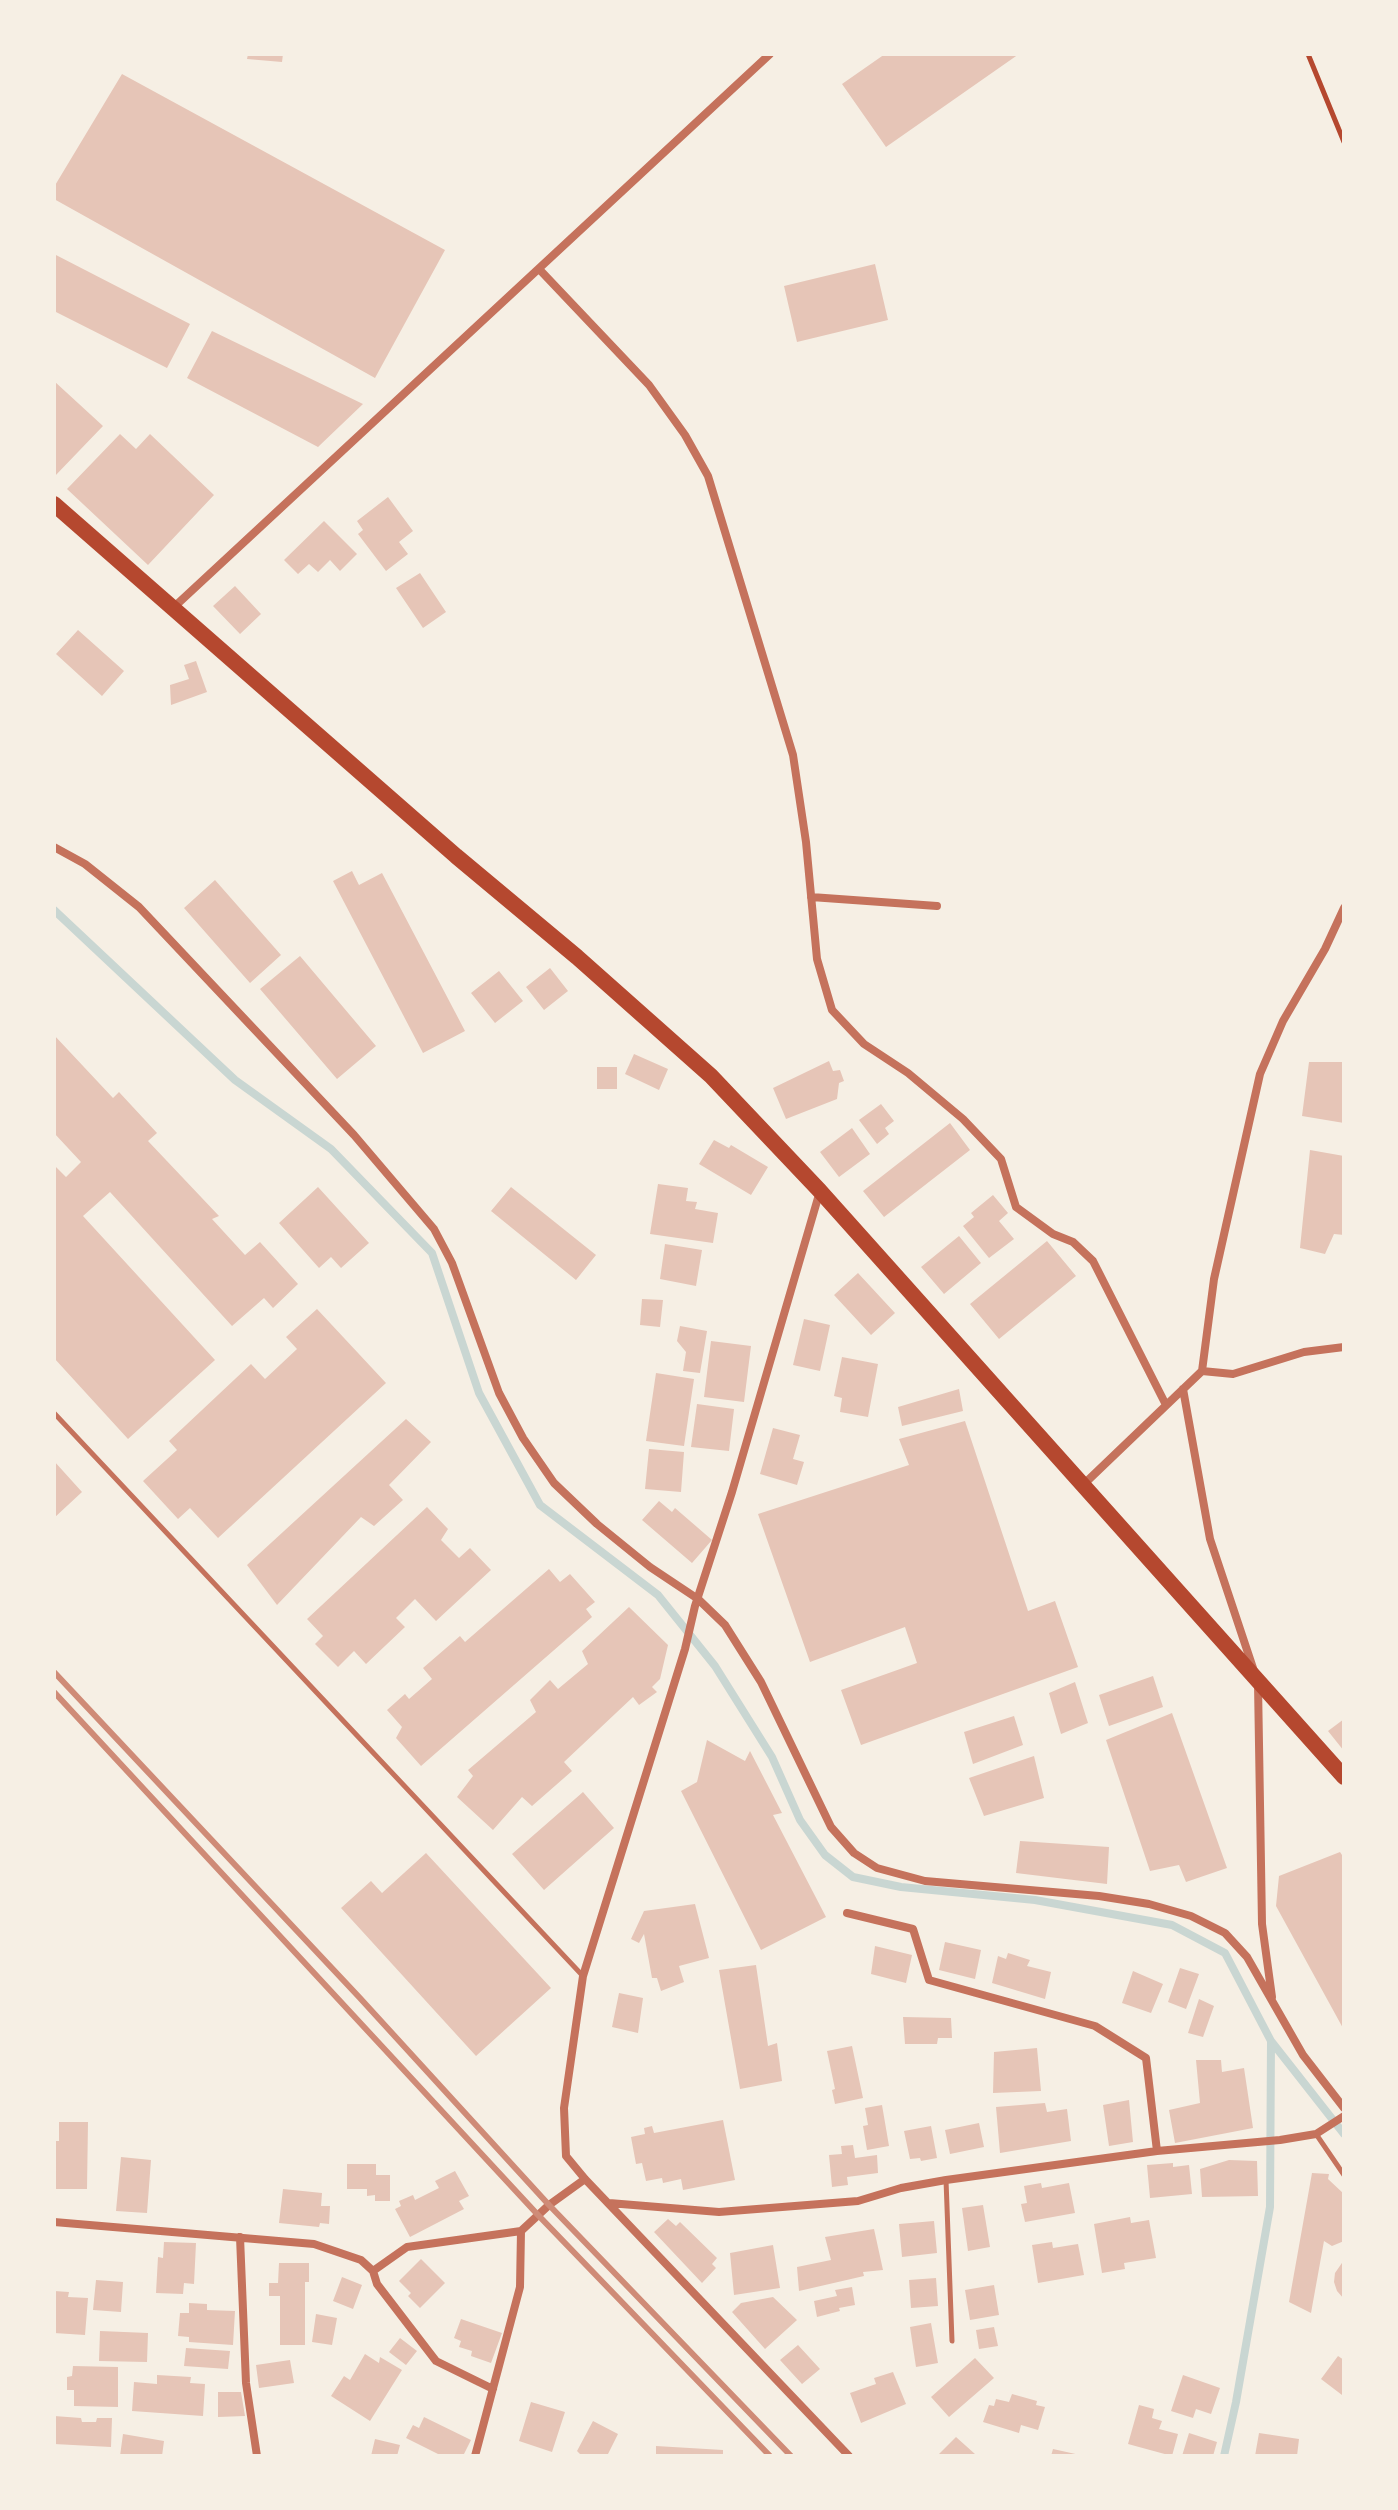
<!DOCTYPE html>
<html>
<head>
<meta charset="utf-8">
<style>
  body { margin:0 }
  #map { position:relative; width:1398px; height:2510px; overflow:hidden; background:#f6efe4; font-family:Raleway,sans-serif }
  canvas { display:block }
  .frame { position:absolute; inset:0; border:56px solid #f6efe4; pointer-events:none }
</style>
</head>
<body>
<div id="map">
<canvas width="1398" height="2510"></canvas>
<div class="frame"></div>
</div>
<script>
const g = document.querySelector('canvas').getContext('2d');
g.lineJoin = 'round';
const shape = rows => new Path2D(rows.map(r => 'M' + r).join(''));
function strokePath(path, color, width, dash) { g.strokeStyle = color; g.lineWidth = width; g.lineCap = dash ? 'butt' : 'round'; g.setLineDash(dash || []); g.stroke(path); }
function fill(path, color) { g.fillStyle = color; g.fill(path, 'evenodd'); }
const stream = shape([
  [54,910,235,1080,331,1149,432,1253,479,1393,540,1505,658,1595,715,1666,772,1757,800,1820,825,1855,853,1877,901,1887,1035,1900,1172,1925,1225,1953,1271,2041,1344,2134],
  [1224,2456,1236,2402,1270,2207,1271,2042]
]);
const building = shape([
  [248,54,283,54,282,62,247,59],
  [885,54,1019,54,886,147,842,84],
  [122,74,445,250,375,378,54,199,54,187],
  [54,254,190,324,167,368,54,311],
  [875,264,888,320,797,342,784,286],
  [212,331,363,404,318,447,187,378],
  [54,381,103,426,54,477],
  [120,434,136,449,150,434,214,495,148,565,67,489],
  [388,497,413,531,399,542,408,554,386,571,358,534,363,530,357,521],
  [324,521,357,554,340,571,330,560,318,572,309,564,298,574,284,560],
  [420,573,446,612,423,628,396,588],
  [235,586,261,614,240,634,213,606],
  [78,630,124,671,102,696,56,654],
  [196,661,207,692,171,705,170,685,189,679,184,665],
  [352,871,359,885,382,873,465,1031,423,1053,333,881],
  [215,880,281,955,250,983,184,908],
  [300,956,376,1046,337,1079,260,989],
  [550,968,568,991,544,1010,526,987],
  [499,971,523,1001,495,1023,471,993],
  [54,1035,113,1098,119,1092,157,1133,148,1141,219,1216,212,1219,245,1255,260,1242,298,1284,273,1308,264,1298,232,1326,110,1192,83,1216,215,1360,128,1439,54,1358,54,1165,66,1177,81,1162,54,1133],
  [634,1054,668,1069,659,1090,625,1074],
  [829,1061,833,1071,840,1070,844,1081,839,1083,837,1099,786,1119,773,1088],
  [1309,1062,1344,1062,1344,1123,1302,1116],
  [597,1067,617,1067,617,1089,597,1089],
  [881,1104,894,1121,885,1128,889,1134,877,1144,859,1120],
  [950,1123,970,1150,884,1217,863,1191],
  [852,1128,870,1154,839,1177,820,1152],
  [714,1140,729,1148,731,1145,768,1167,751,1195,699,1164],
  [1310,1150,1344,1156,1344,1235,1334,1234,1325,1254,1300,1248],
  [658,1184,688,1188,686,1201,697,1202,695,1209,718,1213,713,1243,650,1234],
  [318,1187,369,1243,341,1268,331,1257,319,1268,279,1223],
  [511,1187,596,1255,576,1280,491,1211],
  [993,1195,1008,1213,999,1221,1014,1239,989,1258,963,1226,974,1217,971,1213],
  [959,1236,981,1263,944,1294,921,1267],
  [1047,1241,1076,1276,999,1339,970,1304],
  [665,1244,702,1250,696,1286,660,1279],
  [858,1273,895,1313,871,1335,834,1295],
  [642,1299,663,1300,660,1327,640,1325],
  [317,1309,386,1383,218,1538,190,1508,178,1519,143,1481,177,1450,169,1441,251,1364,265,1379,297,1349,286,1337],
  [804,1319,830,1325,820,1371,793,1365],
  [680,1326,707,1331,700,1373,683,1371,686,1352,677,1341],
  [711,1341,751,1346,744,1402,704,1397],
  [842,1357,878,1364,868,1417,840,1412,842,1398,834,1396],
  [656,1373,694,1379,684,1446,646,1441],
  [959,1389,963,1411,902,1426,898,1407],
  [697,1404,734,1409,729,1451,691,1447],
  [406,1419,431,1442,389,1485,403,1500,374,1526,361,1517,277,1605,247,1565],
  [965,1421,1028,1611,1055,1601,1078,1667,861,1745,841,1690,917,1663,905,1627,810,1662,758,1514,909,1465,899,1439],
  [773,1428,800,1435,793,1459,804,1462,797,1485,760,1474],
  [649,1449,684,1452,681,1492,645,1489],
  [54,1461,82,1492,54,1518],
  [659,1501,672,1512,675,1508,712,1540,692,1563,642,1520],
  [427,1507,448,1529,441,1540,459,1558,470,1548,491,1570,436,1621,415,1599,396,1618,405,1627,366,1664,354,1651,338,1667,315,1644,323,1636,307,1619],
  [549,1569,560,1582,570,1574,595,1602,586,1609,592,1617,421,1766,396,1738,402,1727,387,1710,405,1694,409,1699,432,1679,423,1668,460,1636,465,1642],
  [629,1607,668,1645,660,1679,652,1687,657,1692,639,1705,633,1697,564,1762,572,1771,532,1806,522,1797,493,1830,457,1797,473,1776,468,1770,536,1712,530,1700,550,1680,558,1689,588,1664,582,1651],
  [1153,1676,1163,1707,1109,1726,1099,1695],
  [1075,1682,1088,1723,1061,1734,1049,1693],
  [1172,1713,1227,1868,1186,1882,1179,1865,1150,1871,1106,1740],
  [1014,1716,1023,1745,973,1764,964,1732],
  [1344,1719,1344,1751,1328,1731],
  [707,1740,745,1761,750,1751,782,1813,773,1815,826,1917,761,1950,681,1791,697,1782],
  [1034,1756,1044,1798,984,1816,969,1778],
  [583,1792,614,1828,544,1890,512,1854],
  [1020,1841,1109,1847,1107,1884,1016,1873],
  [1340,1852,1344,1858,1344,2030,1276,1906,1279,1876],
  [426,1853,551,1988,476,2056,341,1908,371,1881,382,1893],
  [695,1904,709,1958,679,1966,684,1982,661,1991,657,1978,652,1978,644,1934,639,1943,631,1939,644,1911],
  [945,1942,981,1950,975,1979,939,1970],
  [875,1946,912,1955,906,1983,871,1974],
  [1008,1953,1030,1960,1027,1966,1051,1972,1045,1999,992,1983,998,1956,1006,1959],
  [756,1965,768,2046,777,2043,782,2081,740,2089,719,1970],
  [1180,1968,1199,1974,1186,2009,1168,2002],
  [1133,1971,1163,1984,1151,2013,1122,2003],
  [619,1993,643,1998,638,2033,612,2027],
  [1199,1999,1214,2006,1203,2037,1188,2033],
  [903,2017,951,2018,952,2038,938,2038,937,2044,905,2044],
  [852,2046,863,2098,835,2104,832,2090,835,2089,827,2051],
  [1037,2048,1041,2091,993,2093,994,2052],
  [1196,2060,1221,2060,1222,2072,1244,2068,1253,2128,1175,2143,1169,2110,1200,2103],
  [1129,2100,1133,2142,1109,2146,1103,2105],
  [1045,2103,1047,2112,1067,2109,1071,2141,1000,2153,996,2107],
  [882,2105,889,2146,867,2150,863,2126,868,2125,865,2108],
  [723,2120,735,2180,683,2190,681,2179,663,2183,662,2178,646,2181,642,2163,636,2164,631,2137,645,2134,644,2128,652,2126,654,2133],
  [59,2122,88,2122,87,2189,54,2189,54,2141,59,2141],
  [979,2123,984,2147,950,2154,945,2130],
  [931,2126,937,2158,921,2161,920,2158,910,2159,904,2131],
  [853,2145,855,2158,877,2155,878,2173,847,2177,848,2185,832,2187,829,2155,842,2154,841,2146],
  [121,2157,151,2160,147,2213,116,2211],
  [1229,2160,1257,2161,1258,2196,1202,2197,1200,2169],
  [1173,2163,1173,2167,1189,2165,1192,2194,1150,2198,1147,2165],
  [347,2164,376,2164,376,2175,390,2175,390,2201,375,2201,375,2195,367,2196,367,2189,347,2189],
  [455,2171,469,2196,459,2201,464,2209,410,2237,395,2209,401,2206,399,2201,413,2195,415,2200,439,2188,435,2181],
  [1312,2173,1329,2174,1328,2179,1344,2194,1344,2241,1332,2246,1324,2241,1311,2313,1289,2302],
  [1041,2183,1042,2188,1069,2183,1075,2213,1025,2222,1021,2204,1027,2203,1024,2186],
  [283,2189,322,2193,321,2206,330,2206,329,2224,320,2223,319,2227,279,2223],
  [983,2205,990,2247,968,2251,962,2208],
  [1130,2217,1131,2223,1149,2220,1156,2258,1124,2263,1125,2269,1102,2273,1094,2224],
  [668,2219,676,2226,680,2222,717,2258,712,2264,716,2268,702,2283,654,2232],
  [934,2221,937,2253,902,2257,899,2224],
  [874,2229,883,2270,863,2272,864,2276,799,2291,797,2267,831,2260,825,2237],
  [164,2242,196,2243,194,2284,184,2283,183,2294,156,2293,158,2257,163,2258],
  [1052,2242,1053,2248,1078,2244,1084,2275,1038,2283,1032,2245],
  [773,2245,780,2288,734,2295,730,2253],
  [421,2259,445,2283,420,2308,408,2296,411,2293,399,2281],
  [1344,2260,1344,2299,1337,2291,1334,2282,1335,2273],
  [279,2263,309,2263,309,2282,305,2282,305,2345,280,2345,280,2296,269,2296,269,2283,278,2283],
  [342,2277,362,2285,353,2309,333,2301],
  [936,2278,938,2306,911,2308,909,2280],
  [96,2280,123,2282,121,2312,93,2310],
  [994,2285,999,2315,970,2320,965,2290],
  [852,2287,855,2305,839,2308,840,2311,817,2317,814,2301,837,2296,835,2290],
  [54,2291,69,2292,68,2297,88,2298,85,2335,54,2333],
  [773,2297,797,2320,765,2349,732,2312,741,2303],
  [189,2303,207,2304,207,2310,235,2311,233,2345,189,2342,189,2337,178,2336,180,2313,189,2313],
  [316,2314,337,2318,332,2345,312,2342],
  [461,2319,502,2333,491,2363,471,2356,472,2351,459,2347,461,2341,454,2338],
  [931,2323,938,2363,916,2367,910,2327],
  [994,2327,998,2346,979,2349,976,2330],
  [100,2331,148,2333,147,2362,99,2361],
  [400,2338,417,2351,406,2365,389,2352],
  [798,2345,820,2369,802,2384,780,2360],
  [186,2348,230,2351,228,2369,184,2366],
  [365,2354,379,2363,380,2357,402,2370,370,2421,331,2396,344,2376,350,2380],
  [1338,2356,1344,2360,1344,2393,1342,2395,1321,2379],
  [975,2358,994,2378,949,2417,931,2397],
  [290,2360,294,2383,259,2388,256,2365],
  [73,2366,118,2367,118,2407,74,2406,74,2390,67,2390,67,2377,72,2376],
  [893,2372,906,2404,861,2423,850,2393,876,2384,874,2378],
  [157,2375,191,2377,190,2383,205,2384,203,2416,132,2411,134,2382,157,2384],
  [1183,2375,1220,2388,1211,2414,1196,2409,1193,2418,1171,2411],
  [218,2392,241,2392,245,2416,218,2417],
  [1012,2394,1037,2401,1036,2405,1045,2407,1038,2430,1021,2425,1019,2433,983,2422,989,2405,994,2406,996,2399,1009,2402],
  [531,2402,565,2412,552,2452,519,2441],
  [1139,2405,1154,2409,1152,2418,1162,2421,1159,2429,1178,2434,1172,2456,1128,2444],
  [54,2416,81,2418,82,2422,96,2422,97,2418,112,2418,111,2447,54,2444],
  [424,2417,471,2440,463,2456,442,2456,406,2438,413,2425,419,2428],
  [593,2421,618,2434,607,2456,582,2456,577,2451],
  [1189,2433,1217,2442,1213,2456,1182,2456],
  [1259,2433,1299,2439,1297,2456,1255,2456],
  [123,2434,164,2441,162,2456,120,2456],
  [956,2437,975,2454,937,2456],
  [375,2439,400,2445,397,2456,371,2456],
  [656,2446,723,2450,723,2456,656,2456],
  [1053,2449,1080,2455,1080,2456,1051,2456]
]);
const path = shape([
  [1308,54,1344,142]
]);
const service = shape([
  [54,1413,582,1975],
  [1316,2134,1344,2175],
  [946,2180,952,2341]
]);
const minor = shape([
  [539,269,649,385,685,435,708,476,793,755,806,842,817,959,832,1010,864,1044,908,1073,963,1119,1001,1159,1016,1207,1053,1234,1073,1242,1093,1261,1166,1405],
  [173,608,770,54],
  [54,847,85,864,139,907,354,1135,434,1229,452,1263,499,1393,523,1438,554,1483,597,1524,650,1567,698,1599,725,1625,761,1682,831,1827,854,1853,877,1868,925,1881,1099,1896,1149,1904,1191,1916,1225,1933,1247,1957,1303,2055,1344,2108],
  [811,897,937,906],
  [820,1191,732,1492,695,1606,685,1649,583,1976,564,2108,566,2156,585,2179,849,2456],
  [1202,1371,1233,1374,1304,1352,1344,1347],
  [1183,1389,1210,1539,1254,1671],
  [1083,1485,1202,1371,1214,1279,1260,1074,1283,1021,1325,949,1344,908],
  [1258,1684,1262,1924,1272,1997],
  [847,1913,913,1929,929,1980,1095,2026,1146,2058,1157,2151],
  [609,2203,719,2212,858,2201,901,2188,946,2180,1157,2151,1280,2140,1316,2134,1344,2116],
  [54,2222,314,2244,361,2260,373,2271,377,2284,436,2361,493,2389],
  [240,2237,246,2383,257,2456],
  [373,2271,407,2247,521,2231],
  [475,2456,520,2287,521,2231,549,2205,585,2179]
]);
const secondary = shape([
  [54,504,456,856,577,957,711,1076,820,1191,1344,1777]
]);
const rail = shape([
  [54,1672,359,1997,549,2205,791,2456],
  [54,1692,538,2215,770,2456]
]);
strokePath(stream, '#c9d6d2', 8);
fill(building, '#e6c5b7');
strokePath(path, '#b5482f', 5);
strokePath(service, '#c5725c', 5);
strokePath(minor, '#c5725c', 8);
strokePath(secondary, '#b5482f', 16);
strokePath(rail, '#cf8b77', 6);
</script>
</body>
</html>
